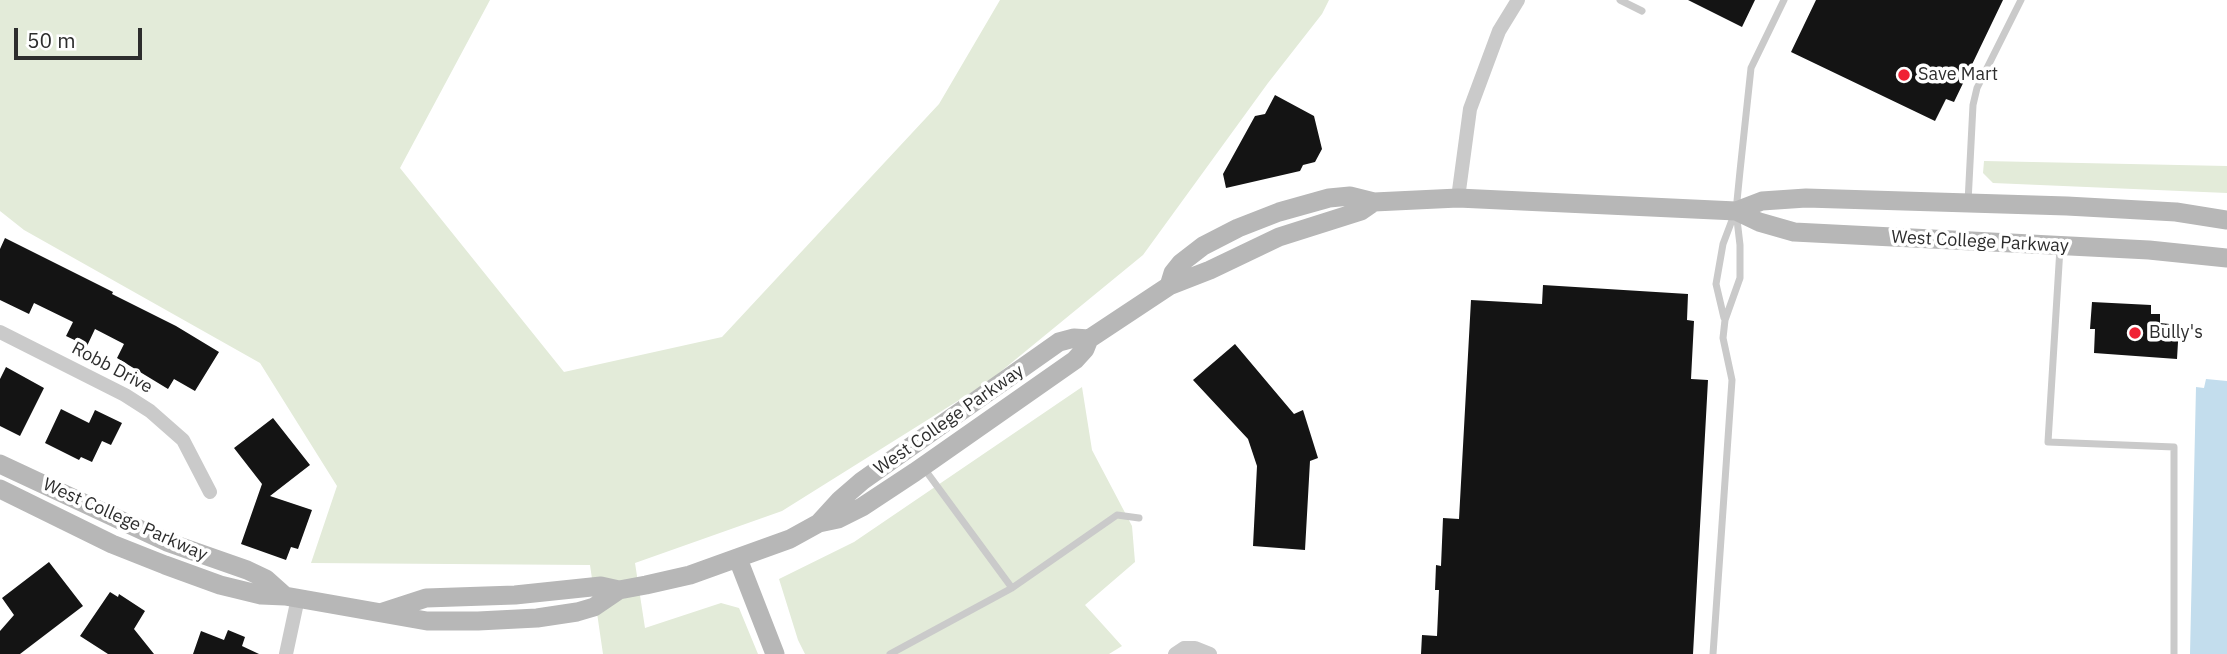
<!DOCTYPE html>
<html>
<head>
<meta charset="utf-8">
<style>
  body { margin:0 }
  #map { position:relative; width:2227px; height:654px; overflow:hidden; background:#fff; font-family:"IBM Plex Sans",sans-serif }
  canvas { display:block }
  .scale { position:absolute; left:14px; top:28px; width:128px; height:32px; box-sizing:border-box; border:4px solid #2d2d2d; border-top:0; padding-left:9px; font-size:21px; line-height:24px; white-space:nowrap; color:#2d2d2d; -webkit-text-stroke:5px #fff; paint-order:stroke }
</style>
</head>
<body>
<div id="map">
<canvas width="2227" height="654"></canvas>
<div class="scale">50 m</div>
</div>
<script>
const g = document.querySelector('canvas').getContext('2d');
g.lineJoin = 'round';
function fill(path, color) { g.fillStyle = color; g.fill(path, 'evenodd'); }
const shape = rows => new Path2D(rows.map(r => 'M' + r).join(''));
function strokePath(path, color, width, dash) { g.strokeStyle = color; g.lineWidth = width; g.lineCap = dash ? 'butt' : 'round'; g.setLineDash(dash || []); g.stroke(path); }
function write(font, color, halo, rows, align = 'center') {
  g.font = font + ' "IBM Plex Sans",sans-serif'; g.lineWidth = 7; g.setLineDash([]); g.textBaseline = 'middle'; g.strokeStyle = halo; g.fillStyle = color; for (const [text, x, y, turn = 0] of rows) {
    g.save(); g.translate(x, y); g.rotate((+turn || 0) * Math.PI / 180); g.textAlign = isNaN(turn) ? turn : align; if (halo) g.strokeText(text, 0, 0); g.fillText(text, 0, 0); g.restore();
  }
}
const green = shape([
  [0,0,490,0,400,168,564,372,722,337,939,104,1000,0,1329,0,1322,14,1268,83,1143,255,988,382,782,511,635,563,645,628,721,603,739,608,758,654,603,654,590,565,311,563,337,486,260,363,24,230,0,211],
  [1984,161,2227,166,2227,193,1993,183,1983,173],
  [1082,387,1092,450,1132,526,1135,562,1085,605,1122,646,1109,654,805,654,798,640,779,579,854,542]
]);
const water = shape([
  [2206,379,2227,381,2227,654,2190,654,2196,387,2204,388]
]);
const building = shape([
  [1688,0,1755,0,1742,27],
  [1816,0,2003,0,1954,102,1946,99,1935,121,1791,52],
  [1275,95,1314,116,1322,149,1315,162,1303,165,1300,171,1226,188,1223,174,1255,116,1265,114],
  [5,238,113,292,112,294,176,326,219,352,195,391,174,379,168,389,117,358,124,344,95,329,87,346,66,336,73,322,34,303,29,314,0,300,0,249],
  [1543,285,1688,294,1687,320,1694,321,1691,379,1708,380,1693,654,1421,654,1422,635,1437,636,1439,590,1435,590,1436,565,1441,566,1443,518,1459,519,1471,300,1542,304],
  [2092,302,2151,305,2151,314,2160,314,2160,323,2179,325,2177,359,2094,353,2095,329,2090,329],
  [1235,344,1294,414,1303,410,1318,458,1310,461,1305,550,1253,546,1257,466,1248,439,1193,380],
  [6,367,44,388,20,436,0,426,0,379],
  [61,409,89,423,95,410,122,423,111,445,102,441,92,462,81,457,79,460,45,443],
  [273,418,310,465,270,496,312,510,298,549,291,547,286,560,241,544,262,484,234,448],
  [49,562,83,606,20,654,0,654,0,631,14,615,2,598],
  [110,592,118,597,119,594,145,611,134,629,154,654,108,654,80,636],
  [228,630,245,637,242,646,259,654,193,654,201,631,224,640]
]);
const lane = shape([
  [1620,0,1642,11],
  [1968,202,1973,105,1977,88,2021,0],
  [2060,248,2048,442,2174,447,2174,654],
  [1724,318,1716,284,1723,244,1734,215],
  [923,467,1012,588],
  [890,654,1012,588,1117,515,1139,518],
  [1713,654,1732,380,1723,338,1725,320,1740,278,1740,245,1736,211,1740,171,1751,68,1784,0]
]);
const street = shape([
  [1458,198,1470,109,1499,31,1518,0],
  [0,332,125,395,150,411,183,440,210,492],
  [286,654,298,598],
  [1175,654,1184,648,1195,648,1210,654]
]);
const secondary = shape([
  [1736,211,1762,201,1806,198,2067,206,2176,212,2227,220],
  [1169,286,1173,273,1181,263,1203,246,1238,228,1279,212,1329,198,1350,196,1374,202,1458,198,1736,211,1759,222,1794,232,2149,250,2227,258],
  [0,464,167,542,247,570,266,579,285,596],
  [0,489,112,544,165,565,220,585,261,595,285,596,427,621,478,621,537,618,577,612,594,607,619,590],
  [819,523,840,500,862,481,1059,342,1074,338,1089,339],
  [738,559,775,654],
  [383,612,426,598,515,595,601,586,619,590,646,585,690,575,790,539,819,523,838,519,862,507,915,472,1075,360,1085,349,1089,339,1169,286,1210,270,1279,237,1361,211,1374,202]
]);
const markers = [
  [1904,75,7,"#f02234"],
  [2135,333,7,"#f02234"]
];
const poiNames = [
  ["Save Mart",1918,75],
  ["Bully's",2149,333]
];
const streetNames = [
  ["West College Parkway",1980,242,3],
  ["Robb Drive",112,368,28],
  ["West College Parkway",949,420,-35],
  ["West College Parkway",125,520,24]
];
fill(green, '#e3ebd9');
fill(water, '#c3dded');
fill(building, '#141414');
strokePath(lane, '#cacaca', 7);
strokePath(street, '#cacaca', 14);
strokePath(secondary, '#b7b7b7', 19);
for (const [x, y, r, color] of markers) { const dot = new Path2D(); dot.arc(x, y, r, 0, 2 * Math.PI); g.fillStyle = color; g.fill(dot); strokePath(dot, '#fff', 2.5); }
write('18px', '#2d2d2d', '#fff', poiNames, 'left');
write('18px', '#2d2d2d', '#fff', streetNames);
</script>
</body>
</html>
